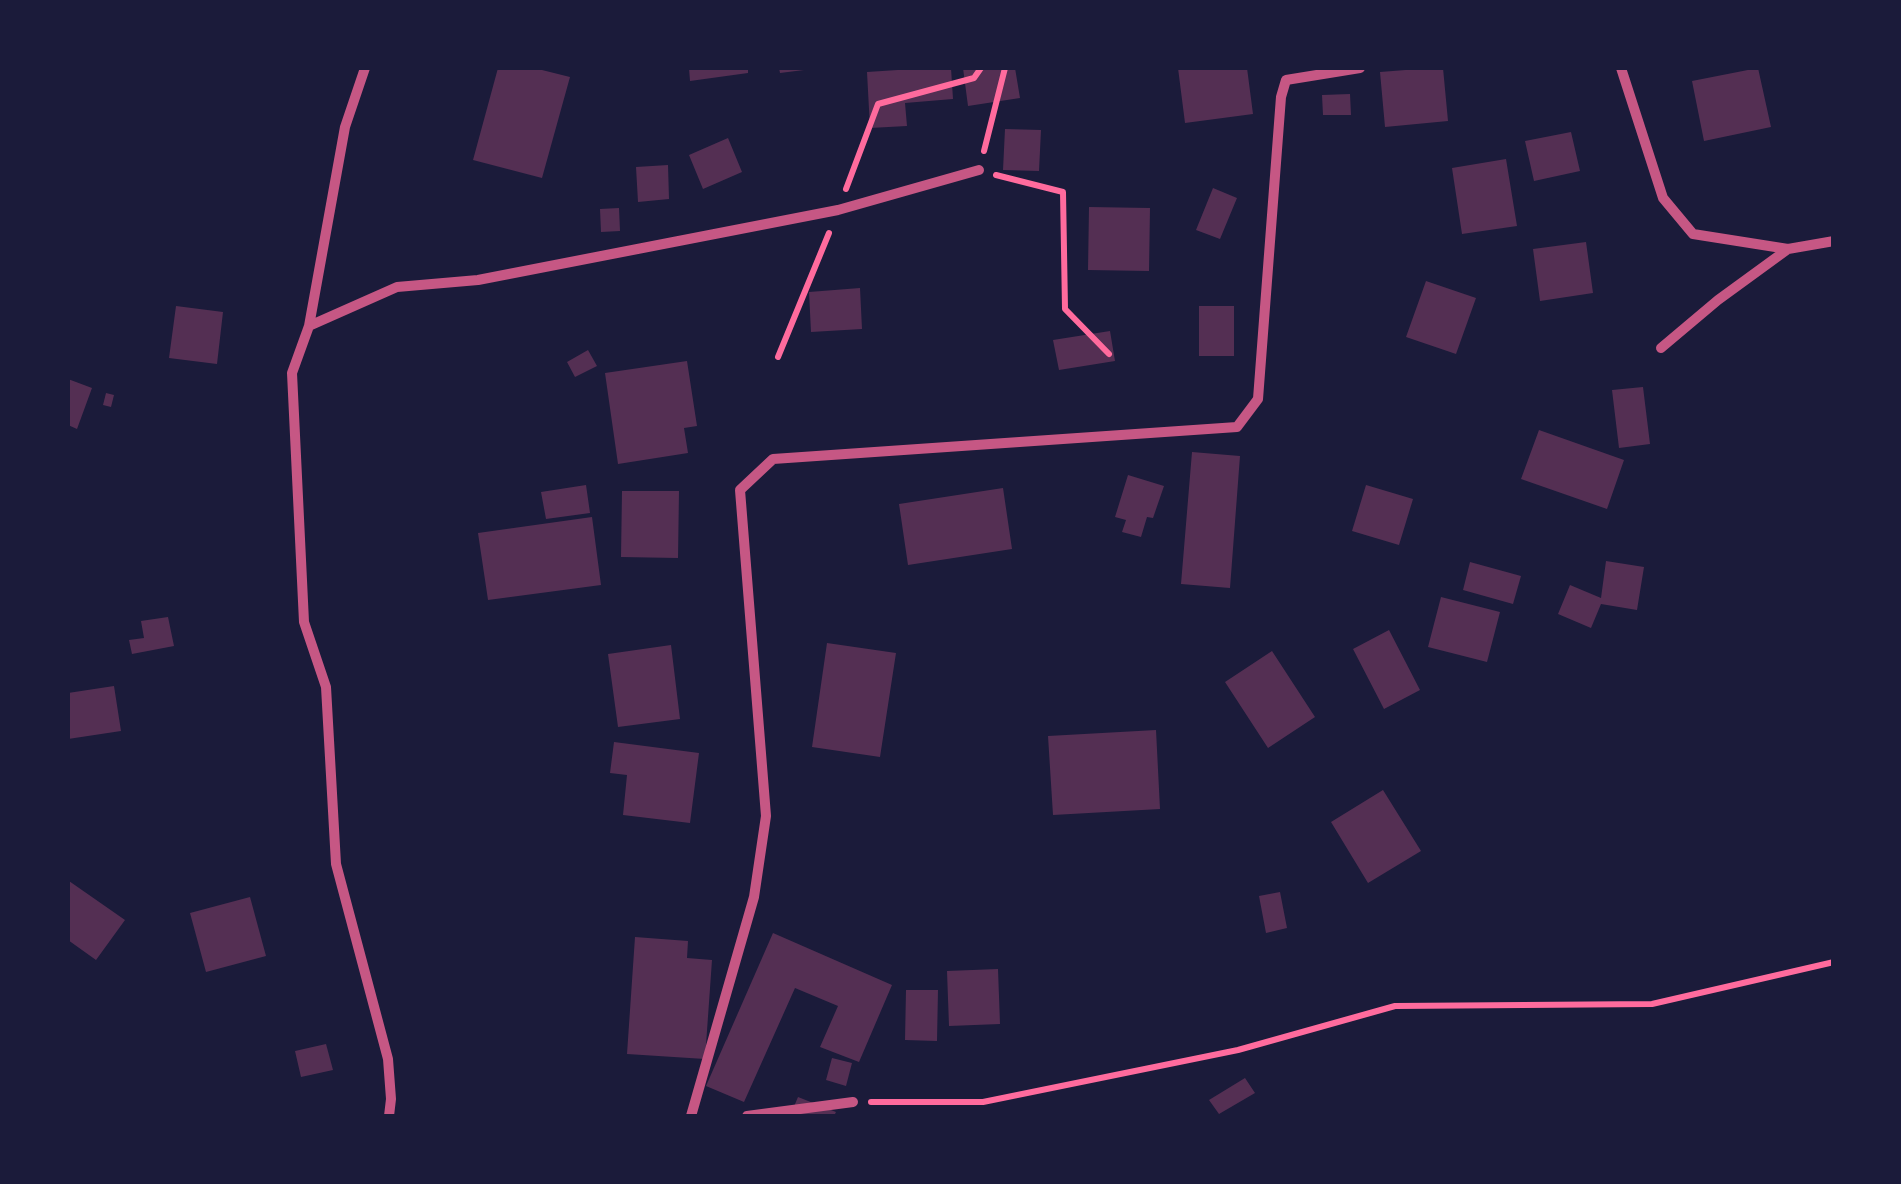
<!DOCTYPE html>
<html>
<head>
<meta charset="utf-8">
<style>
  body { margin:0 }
  #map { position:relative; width:1901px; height:1184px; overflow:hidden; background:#1b1b3a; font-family:Figtree,sans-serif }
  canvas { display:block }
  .frame { position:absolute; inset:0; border:70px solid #1b1b3a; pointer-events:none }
</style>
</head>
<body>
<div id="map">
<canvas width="1901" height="1184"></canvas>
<div class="frame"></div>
</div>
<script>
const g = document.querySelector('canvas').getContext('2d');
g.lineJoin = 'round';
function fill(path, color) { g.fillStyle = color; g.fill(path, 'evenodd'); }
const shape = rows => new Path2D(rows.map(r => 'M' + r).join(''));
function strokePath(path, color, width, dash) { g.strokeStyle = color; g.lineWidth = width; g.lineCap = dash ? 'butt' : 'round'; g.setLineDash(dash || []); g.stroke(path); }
const building = shape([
  [498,68,534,68,570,77,542,178,473,160],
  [689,68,748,68,748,73,690,81],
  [779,68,804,68,804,70,780,73],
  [928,68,951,68,953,99,905,103,907,126,870,128,867,72],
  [963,68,1015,68,1020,98,968,106],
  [1178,68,1247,68,1253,114,1185,123],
  [1431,68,1443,68,1448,121,1385,127,1380,72],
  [1758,68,1771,127,1704,141,1692,81],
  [1350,94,1351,115,1323,115,1322,95],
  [1005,129,1041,130,1039,171,1003,170],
  [1571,132,1580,171,1534,181,1525,141],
  [728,138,742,172,703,189,689,155],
  [1506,159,1517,226,1462,234,1452,168],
  [668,165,669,199,638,202,636,167],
  [1213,188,1237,198,1220,239,1196,230],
  [1089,207,1150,208,1149,271,1088,270],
  [619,208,620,231,601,232,600,209],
  [1586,242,1593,293,1540,301,1533,249],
  [1426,281,1476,298,1456,354,1406,337],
  [860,288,862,329,811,332,809,292],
  [176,306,223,312,217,364,169,358],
  [1199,306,1234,306,1234,356,1199,356],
  [1110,331,1115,361,1059,370,1053,340],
  [588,350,597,366,575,377,567,362],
  [687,361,697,426,684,428,688,453,618,464,605,373],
  [68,379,92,388,77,429,68,425],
  [1643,387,1650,444,1619,448,1612,390],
  [106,393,114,395,111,407,103,405],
  [1539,430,1624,460,1607,509,1521,479],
  [1192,452,1240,456,1230,588,1181,584],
  [1128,475,1164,486,1153,518,1147,517,1141,537,1122,532,1126,520,1115,517],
  [586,485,590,513,546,519,541,492],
  [1366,485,1413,499,1399,545,1352,531],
  [1003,488,1012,549,908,565,899,504],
  [622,491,679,491,678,558,621,557],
  [592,517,601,585,488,600,478,533],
  [1606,561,1644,567,1637,610,1601,604,1591,628,1558,614,1570,585,1601,598],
  [1470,562,1521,576,1513,604,1463,590],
  [1441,597,1500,612,1487,662,1428,647],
  [168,617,174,646,132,654,129,640,144,638,141,621],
  [1389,630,1420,690,1384,709,1353,649],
  [827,643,896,653,880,757,812,747],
  [671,645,680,719,618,727,608,654],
  [1272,651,1315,717,1268,748,1225,682],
  [114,686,121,731,68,739,68,693],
  [1156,730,1160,809,1053,815,1048,736],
  [614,742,699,753,690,823,623,815,627,775,610,773],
  [1383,790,1421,851,1368,883,1331,822],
  [69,881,125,920,96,960,68,940],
  [1280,892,1287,928,1266,933,1259,896],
  [250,897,266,956,206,972,190,913],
  [773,933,892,985,859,1062,820,1047,838,1006,795,988,744,1102,706,1086],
  [635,937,688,941,687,958,712,960,705,1059,627,1054],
  [998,969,1000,1024,949,1026,947,971],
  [906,990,938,990,937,1041,905,1040],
  [326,1044,333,1070,301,1077,295,1051],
  [832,1058,852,1063,846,1086,826,1080],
  [1245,1078,1255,1093,1219,1114,1209,1100],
  [798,1097,836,1112,834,1116,790,1116]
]);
const path = shape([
  [984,151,1005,68],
  [996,175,1063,192,1065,309,1109,354],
  [846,189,878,104,974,78,981,68],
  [778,357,829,233],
  [871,1102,983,1102,1238,1050,1395,1006,1652,1004,1834,962]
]);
const minor = shape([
  [365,68,345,127,309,326,292,373,304,622,326,687,336,864,388,1059,391,1099,389,1116],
  [1621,68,1663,198,1693,234,1788,249,1834,241],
  [309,326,397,287,478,280,838,210,979,170],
  [1661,348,1718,300,1788,249],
  [691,1116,754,897,766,816,740,490,773,459,1237,427,1258,399,1281,97,1286,80,1360,68],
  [747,1116,853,1102]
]);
fill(building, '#542f53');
strokePath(path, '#ff6b9d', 6);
strokePath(minor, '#c65784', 10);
</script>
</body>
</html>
